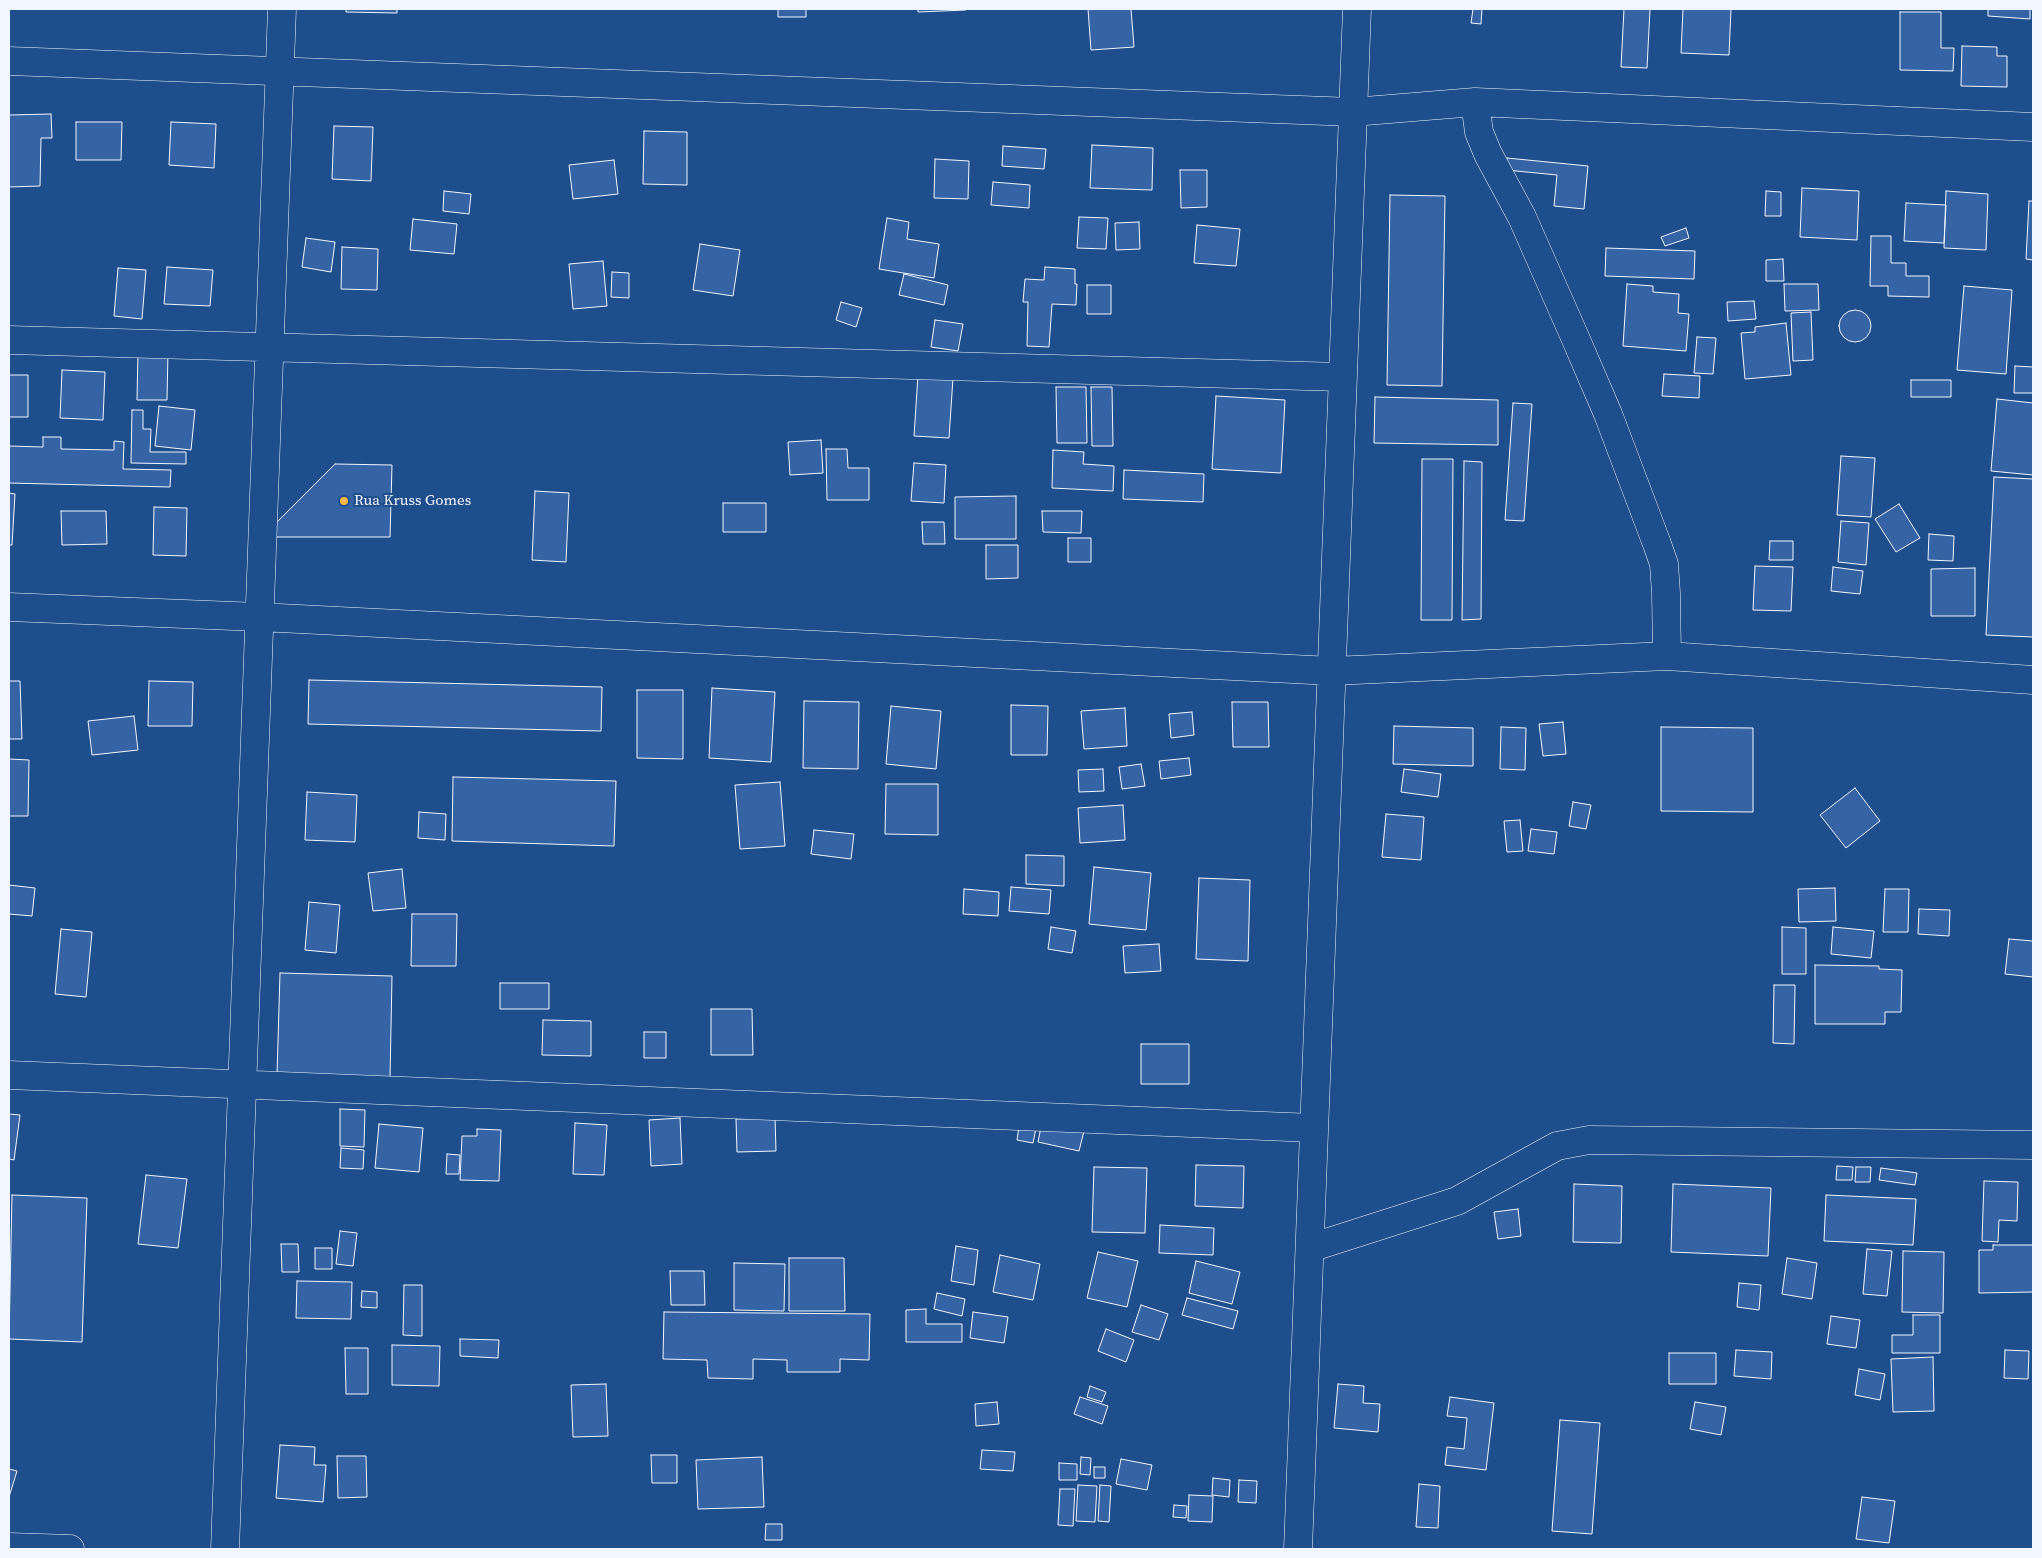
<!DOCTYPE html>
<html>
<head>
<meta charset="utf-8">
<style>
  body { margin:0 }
  #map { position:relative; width:2042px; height:1558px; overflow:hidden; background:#1f4e8c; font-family:"Source Serif 4",serif }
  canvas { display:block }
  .frame { position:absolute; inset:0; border:10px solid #f2f6ff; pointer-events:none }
</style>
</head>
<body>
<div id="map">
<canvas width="2042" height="1558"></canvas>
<div class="frame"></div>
</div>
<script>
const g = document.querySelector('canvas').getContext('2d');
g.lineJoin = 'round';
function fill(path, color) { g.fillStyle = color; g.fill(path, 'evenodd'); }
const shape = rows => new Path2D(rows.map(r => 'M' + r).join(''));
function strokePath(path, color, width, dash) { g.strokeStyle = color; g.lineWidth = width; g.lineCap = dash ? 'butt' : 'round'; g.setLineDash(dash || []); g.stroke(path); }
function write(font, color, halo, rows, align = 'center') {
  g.font = font + ' "Source Serif 4",serif'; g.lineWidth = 4; g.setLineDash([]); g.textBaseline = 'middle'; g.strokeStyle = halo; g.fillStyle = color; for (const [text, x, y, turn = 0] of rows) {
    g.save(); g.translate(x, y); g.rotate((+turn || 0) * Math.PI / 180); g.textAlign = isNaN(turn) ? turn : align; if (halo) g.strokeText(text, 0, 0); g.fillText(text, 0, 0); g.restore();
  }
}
const building = shape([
  [346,9,397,9,397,13,346,12,346,9],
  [778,9,806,9,806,17,778,17,778,9],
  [918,9,965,9,966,10,918,12,918,9],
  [1088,9,1131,9,1134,47,1091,50,1088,9],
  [1466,9,1482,9,1481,24,1471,23,1473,9,1466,9],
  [1624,9,1650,9,1647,68,1621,67,1624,9],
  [1683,9,1731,9,1729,55,1681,53,1683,9],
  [1988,9,2030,9,2030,19,1988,16,1988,9],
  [1900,12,1941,12,1941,48,1954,48,1953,71,1900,70,1900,12],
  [1962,46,1997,47,1997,56,2007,56,2007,87,1961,86,1962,46],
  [51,114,52,138,41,138,40,186,9,187,9,115,51,114],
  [76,122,122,122,121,160,76,160,76,122],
  [171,122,216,124,214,168,169,165,171,122],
  [334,126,373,127,371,181,332,179,334,126],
  [644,131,687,132,687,185,643,184,644,131],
  [1092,145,1153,148,1152,190,1090,188,1092,145],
  [1003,146,1046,149,1044,169,1002,166,1003,146],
  [1507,158,1588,166,1584,209,1554,206,1557,175,1506,170,1507,158],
  [935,159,969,161,968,199,934,198,935,159],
  [614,160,618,194,573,199,569,165,614,160],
  [1180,170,1207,170,1207,207,1181,208,1180,170],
  [993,182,1030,185,1029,208,991,205,993,182],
  [1802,188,1859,191,1857,240,1800,237,1802,188],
  [444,191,471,194,469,214,443,211,444,191],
  [1766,191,1781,192,1781,216,1765,216,1766,191],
  [1946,191,1988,194,1986,250,1944,248,1946,191],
  [1390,195,1445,196,1442,386,1387,385,1390,195],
  [2029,201,2033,201,2033,260,2026,259,2029,201],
  [1906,203,1946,205,1944,243,1904,241,1906,203],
  [1079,217,1108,218,1106,249,1077,248,1079,217],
  [887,218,909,222,907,239,939,244,934,278,879,269,887,218],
  [413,219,457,224,454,254,410,250,413,219],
  [1139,222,1140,249,1116,250,1115,223,1139,222],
  [1197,225,1240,229,1236,266,1194,263,1197,225],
  [1686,228,1689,238,1665,246,1661,237,1686,228],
  [1871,236,1891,236,1891,263,1906,263,1906,276,1929,276,1929,297,1888,296,1888,286,1870,286,1871,236],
  [306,238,335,242,331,272,302,267,306,238],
  [700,244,740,250,733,296,693,290,700,244],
  [342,247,378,249,377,290,341,289,342,247],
  [1606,248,1695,251,1694,279,1605,276,1606,248],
  [1783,259,1784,281,1766,281,1766,260,1783,259],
  [603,261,607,306,573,309,569,264,603,261],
  [167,267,213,270,210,306,164,304,167,267],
  [1045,267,1075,269,1075,284,1077,284,1076,305,1052,304,1049,347,1027,346,1028,302,1023,302,1025,279,1044,280,1045,267],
  [118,268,146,270,142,319,114,316,118,268],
  [612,272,629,273,629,298,611,297,612,272],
  [904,274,948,285,944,305,899,295,904,274],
  [1627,284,1653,286,1653,292,1679,294,1678,313,1689,314,1686,351,1623,346,1627,284],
  [1784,284,1818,284,1819,310,1785,311,1784,284],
  [1087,285,1111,285,1111,314,1087,314,1087,285],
  [1964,286,2012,290,2006,374,1957,370,1964,286],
  [1754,301,1756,319,1728,321,1727,302,1754,301],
  [841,302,862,308,856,327,836,320,841,302],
  '1839 326a16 16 0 1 1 32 0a16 16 0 1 1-32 0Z',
  [1811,312,1813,360,1793,361,1791,313,1811,312],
  [935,320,963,324,958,351,931,347,935,320],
  [1786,323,1791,375,1745,379,1741,333,1755,332,1755,327,1786,323],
  [1697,337,1716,338,1713,374,1694,373,1697,337],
  [138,350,168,351,167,400,137,400,138,350],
  [2015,366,2033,367,2033,393,2014,393,2015,366],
  [62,370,105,372,103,420,60,418,62,370],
  [1664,374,1700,376,1699,398,1662,396,1664,374],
  [9,375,28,375,28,417,9,417,9,375],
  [918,375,953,378,949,438,914,436,918,375],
  [1911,380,1951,380,1951,397,1911,397,1911,380],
  [1056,387,1086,387,1087,443,1057,443,1056,387],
  [1091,387,1112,387,1113,446,1092,446,1091,387],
  [1216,396,1285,400,1281,473,1212,469,1216,396],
  [1375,397,1498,400,1498,445,1374,443,1375,397],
  [1997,399,2033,403,2033,475,1991,471,1997,399],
  [1513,403,1532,404,1524,521,1505,520,1513,403],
  [159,406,195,410,191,450,155,446,159,406],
  [132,410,143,410,143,429,151,429,150,452,186,452,186,464,131,463,132,410],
  [43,437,61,437,61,449,114,450,114,441,124,442,123,469,171,470,170,487,9,483,9,446,43,447,43,437],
  [821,440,823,473,790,475,788,442,821,440],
  [826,449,847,449,848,468,869,468,869,500,827,500,826,449],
  [1053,450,1084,452,1083,464,1114,466,1113,491,1052,488,1053,450],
  [1841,456,1875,458,1871,517,1837,515,1841,456],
  [1422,459,1453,459,1452,620,1421,620,1422,459],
  [1464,461,1482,462,1481,619,1462,620,1464,461],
  [914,463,946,465,944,503,911,501,914,463],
  [335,464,392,465,390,537,262,537,335,464],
  [1124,470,1204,474,1203,502,1123,499,1124,470],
  [1994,477,2033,479,2033,637,1986,635,1994,477],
  [535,491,569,493,566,562,532,560,535,491],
  [9,493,15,494,12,545,9,545,9,493],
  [1016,496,1016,539,955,539,955,497,1016,496],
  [723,503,766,503,766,532,723,532,723,503],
  [1899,504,1920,538,1896,552,1875,519,1899,504],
  [154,507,187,508,186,556,153,555,154,507],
  [61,511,106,511,107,544,62,545,61,511],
  [1042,511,1082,511,1081,533,1043,532,1042,511],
  [1841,521,1869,523,1866,565,1838,562,1841,521],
  [922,522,944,522,945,544,923,544,922,522],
  [1929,534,1954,536,1953,561,1928,560,1929,534],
  [1068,538,1091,538,1091,562,1068,562,1068,538],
  [1770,541,1793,541,1793,560,1769,560,1770,541],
  [986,545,1018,545,1018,578,986,579,986,545],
  [1755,566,1793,567,1791,611,1753,610,1755,566],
  [1833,567,1863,571,1860,594,1831,591,1833,567],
  [1975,568,1975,616,1931,616,1931,569,1975,568],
  [309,680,602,687,601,731,308,724,309,680],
  [9,681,20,681,22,739,9,739,9,681],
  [149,681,193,682,192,726,148,726,149,681],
  [712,688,775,692,771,762,709,758,712,688],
  [637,690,683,690,683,759,637,758,637,690],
  [804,701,859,702,858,769,803,768,804,701],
  [1232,702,1268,702,1269,747,1233,747,1232,702],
  [1011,705,1048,706,1047,755,1011,755,1011,705],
  [891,706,941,711,936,769,886,764,891,706],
  [1125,708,1127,746,1084,749,1081,711,1125,708],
  [1192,712,1194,735,1171,738,1169,714,1192,712],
  [134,716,138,750,92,755,88,721,134,716],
  [1563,722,1566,754,1543,756,1539,724,1563,722],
  [1394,726,1473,728,1473,766,1393,764,1394,726],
  [1501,727,1526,728,1525,770,1500,769,1501,727],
  [1661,727,1753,728,1753,812,1661,811,1661,727],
  [1189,758,1191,775,1161,779,1159,761,1189,758],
  [9,759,29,760,28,816,9,816,9,759],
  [1141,764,1145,786,1122,789,1119,767,1141,764],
  [1103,769,1104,791,1079,792,1078,770,1103,769],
  [1404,769,1441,774,1438,797,1401,792,1404,769],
  [453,777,616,781,614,846,452,841,453,777],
  [780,782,785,846,740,849,735,785,780,782],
  [886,784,938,784,938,835,885,834,886,784],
  [1855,788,1880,821,1846,848,1820,815,1855,788],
  [307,792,357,795,355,842,305,840,307,792],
  [1573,802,1591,805,1586,829,1569,826,1573,802],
  [1123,805,1125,840,1080,843,1078,808,1123,805],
  [419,812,446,814,445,840,418,838,419,812],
  [1386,814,1424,817,1421,860,1382,857,1386,814],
  [1520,820,1523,851,1507,852,1504,821,1520,820],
  [1531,829,1557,832,1554,854,1528,851,1531,829],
  [814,830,854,834,851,859,811,854,814,830],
  [1026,855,1064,856,1064,886,1026,884,1026,855],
  [1094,867,1151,873,1146,930,1089,924,1094,867],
  [402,869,406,908,373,911,368,873,402,869],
  [1199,878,1250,880,1248,961,1196,959,1199,878],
  [9,885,35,888,32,916,9,914,9,885],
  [1011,887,1051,890,1049,914,1009,911,1011,887],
  [1835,888,1836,921,1799,922,1798,889,1835,888],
  [964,889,999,892,998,916,963,914,964,889],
  [1885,889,1909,889,1908,932,1883,932,1885,889],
  [309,902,340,905,336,953,305,950,309,902],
  [1919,909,1950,910,1949,936,1918,934,1919,909],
  [412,914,457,914,456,966,411,966,412,914],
  [1051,927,1076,931,1072,953,1048,949,1051,927],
  [1782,927,1806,928,1806,974,1782,974,1782,927],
  [1833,927,1874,931,1871,958,1831,954,1833,927],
  [61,929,92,932,86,997,55,994,61,929],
  [2009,939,2033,941,2033,977,2005,974,2009,939],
  [1159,944,1161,971,1125,973,1123,946,1159,944],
  [1815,965,1879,966,1879,969,1902,970,1901,1012,1885,1012,1885,1024,1815,1024,1815,965],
  [280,973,392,976,390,1078,277,1075,280,973],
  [500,983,549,983,549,1009,500,1009,500,983],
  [1774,985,1795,985,1794,1044,1773,1043,1774,985],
  [711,1009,752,1009,753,1055,711,1055,711,1009],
  [543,1020,591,1021,591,1056,542,1055,543,1020],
  [644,1032,666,1032,666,1058,644,1058,644,1032],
  [1141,1044,1189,1044,1189,1084,1141,1084,1141,1044],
  [340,1109,365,1110,364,1147,340,1146,340,1109],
  [9,1114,20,1115,14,1160,9,1159,9,1114],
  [680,1118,682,1164,651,1166,649,1120,680,1118],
  [775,1118,776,1151,737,1152,736,1119,775,1118],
  [1020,1120,1037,1123,1033,1143,1017,1140,1020,1120],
  [1042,1122,1084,1131,1079,1151,1038,1142,1042,1122],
  [575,1123,607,1125,604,1175,573,1174,575,1123],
  [379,1124,423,1128,419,1172,375,1168,379,1124],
  [477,1129,501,1130,499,1181,460,1180,462,1136,477,1136,477,1129],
  [341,1148,364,1150,363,1169,340,1168,341,1148],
  [447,1154,460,1155,459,1174,446,1174,447,1154],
  [1196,1165,1244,1166,1243,1208,1195,1206,1196,1165],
  [1837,1166,1853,1167,1852,1180,1836,1180,1837,1166],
  [1094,1167,1147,1168,1145,1233,1092,1232,1094,1167],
  [1856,1167,1871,1167,1870,1182,1855,1182,1856,1167],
  [1881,1168,1917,1173,1915,1185,1879,1180,1881,1168],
  [146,1175,187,1179,178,1248,138,1244,146,1175],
  [1984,1181,2018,1182,2017,1221,1999,1220,1998,1242,1982,1241,1984,1181],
  [1574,1184,1622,1186,1621,1243,1573,1242,1574,1184],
  [1673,1184,1771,1188,1768,1256,1671,1252,1673,1184],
  [12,1195,87,1198,82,1342,9,1339,12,1195],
  [1826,1195,1916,1199,1913,1245,1824,1241,1826,1195],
  [1518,1209,1521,1236,1498,1239,1494,1212,1518,1209],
  [1160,1225,1214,1228,1213,1255,1159,1253,1160,1225],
  [340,1231,357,1233,353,1266,336,1264,340,1231],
  [281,1244,298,1244,299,1272,282,1272,281,1244],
  [1993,1245,2033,1245,2033,1292,1979,1293,1979,1250,1993,1250,1993,1245],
  [956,1246,978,1250,974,1285,951,1281,956,1246],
  [315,1248,332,1248,332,1269,315,1269,315,1248],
  [1867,1249,1892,1251,1887,1296,1863,1294,1867,1249],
  [1903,1251,1944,1252,1943,1313,1902,1312,1903,1251],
  [1098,1252,1138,1261,1127,1307,1087,1298,1098,1252],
  [1000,1255,1040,1264,1033,1300,993,1292,1000,1255],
  [789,1258,844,1258,845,1311,789,1311,789,1258],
  [1787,1258,1817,1263,1812,1299,1782,1294,1787,1258],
  [1196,1261,1240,1272,1232,1304,1189,1293,1196,1261],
  [734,1263,785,1264,784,1311,734,1310,734,1263],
  [670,1271,704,1271,705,1305,671,1305,670,1271],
  [297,1281,352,1282,351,1319,296,1318,297,1281],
  [1739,1283,1761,1285,1759,1310,1737,1307,1739,1283],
  [404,1285,422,1285,422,1336,403,1335,404,1285],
  [362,1291,377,1292,377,1308,361,1307,362,1291],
  [937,1293,965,1299,962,1316,934,1309,937,1293],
  [1187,1298,1238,1311,1233,1329,1182,1315,1187,1298],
  [1141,1305,1168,1314,1159,1340,1132,1332,1141,1305],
  [926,1309,926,1324,962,1324,962,1342,906,1342,906,1310,926,1309],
  [664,1312,870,1314,869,1360,840,1359,840,1372,787,1372,787,1360,753,1359,753,1379,708,1378,707,1360,663,1359,664,1312],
  [973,1312,1008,1317,1004,1343,970,1338,973,1312],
  [1913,1315,1940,1315,1940,1353,1892,1353,1892,1335,1913,1335,1913,1315],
  [1831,1316,1860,1320,1856,1348,1827,1344,1831,1316],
  [1106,1329,1134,1340,1126,1362,1098,1351,1106,1329],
  [460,1339,499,1340,498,1358,460,1356,460,1339],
  [392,1345,440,1346,439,1386,392,1385,392,1345],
  [345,1348,368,1348,368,1394,346,1394,345,1348],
  [1736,1350,1772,1352,1771,1379,1734,1376,1736,1350],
  [2005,1350,2029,1351,2028,1379,2004,1378,2005,1350],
  [1669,1353,1716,1353,1716,1384,1669,1384,1669,1353],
  [1933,1357,1934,1411,1893,1412,1891,1359,1933,1357],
  [1859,1369,1885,1374,1880,1400,1855,1395,1859,1369],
  [606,1384,608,1436,573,1437,571,1385,606,1384],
  [1338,1384,1364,1386,1363,1403,1380,1404,1378,1432,1334,1428,1338,1384],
  [1090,1386,1106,1392,1102,1402,1087,1397,1090,1386],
  [1080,1397,1108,1406,1102,1424,1074,1414,1080,1397],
  [1450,1397,1494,1403,1486,1470,1445,1465,1447,1447,1464,1449,1467,1418,1447,1416,1450,1397],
  [997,1402,999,1424,976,1426,975,1404,997,1402],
  [1695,1402,1726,1407,1721,1435,1690,1429,1695,1402],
  [1560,1420,1600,1423,1592,1534,1552,1531,1560,1420],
  [280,1445,315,1447,314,1465,326,1465,323,1502,276,1498,280,1445],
  [982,1450,1015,1452,1013,1471,980,1469,982,1450],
  [651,1455,677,1455,677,1483,652,1483,651,1455],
  [337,1456,366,1456,367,1497,338,1498,337,1456],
  [762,1457,764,1507,698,1509,696,1460,762,1457],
  [1081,1457,1091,1458,1090,1475,1080,1474,1081,1457],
  [1121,1459,1152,1465,1147,1490,1116,1484,1121,1459],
  [1059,1463,1077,1464,1077,1480,1059,1480,1059,1463],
  [1094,1467,1105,1467,1105,1478,1094,1478,1094,1467],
  [9,1469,17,1471,9,1497,9,1469],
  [1213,1478,1230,1480,1229,1497,1212,1495,1213,1478],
  [1239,1480,1257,1481,1256,1503,1238,1502,1239,1480],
  [1419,1484,1440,1486,1438,1528,1416,1527,1419,1484],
  [1078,1485,1097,1486,1095,1522,1076,1521,1078,1485],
  [1100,1485,1111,1486,1109,1522,1098,1521,1100,1485],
  [1060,1489,1075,1489,1073,1526,1058,1525,1060,1489],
  [1189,1495,1213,1496,1212,1522,1188,1521,1189,1495],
  [1862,1497,1895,1501,1889,1543,1856,1539,1862,1497],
  [1174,1505,1187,1506,1186,1518,1173,1517,1174,1505],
  [766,1524,782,1524,782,1540,765,1540,766,1524]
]);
const minor = shape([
  [9,61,1353,112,1475,102,2033,127],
  [1475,102,1479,132,1488,154,1522,217,1574,335,1608,414,1657,544,1664,564,1666,593,1667,656],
  [9,340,1342,377],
  [9,607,259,617,1332,671,1667,656,2033,680],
  [9,1075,1314,1128],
  [1310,1248,1457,1201,1557,1146,1589,1140,2033,1145],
  [9,1547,70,1549],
  [225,1549,282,9],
  [1298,1549,1357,9]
]);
const markers = [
  [344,501,5,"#ffb74d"]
];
const poiNames = [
  ["Rua Kruss Gomes",354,501]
];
fill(building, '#3563a3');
strokePath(building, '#f2f6ff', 1);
strokePath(minor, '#f2f6ff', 29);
strokePath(minor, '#1f4e8c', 28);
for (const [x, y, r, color] of markers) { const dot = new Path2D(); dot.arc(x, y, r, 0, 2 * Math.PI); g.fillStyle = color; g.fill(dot); strokePath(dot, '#1f4e8c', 2); }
write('15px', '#f2f6ff', '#1f4e8c', poiNames, 'left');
</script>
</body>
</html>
